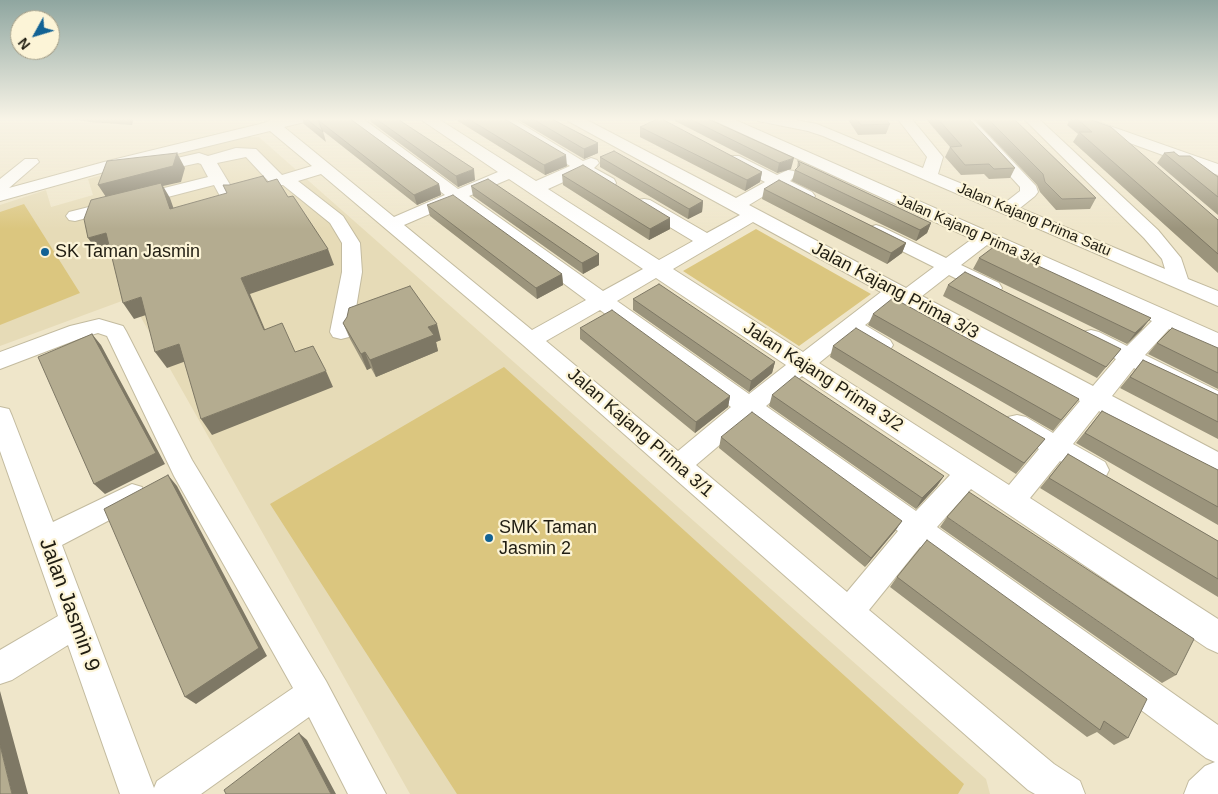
<!DOCTYPE html>
<html>
<head>
<meta charset="utf-8">
<style>
  body { margin:0 }
  #map { position:relative; width:1218px; height:794px; overflow:hidden; background:#efe6ca; font-family:Helvetica,sans-serif }
  canvas { display:block }
  .north { position:absolute; left:10px; top:10px; width:50px; height:50px; box-sizing:border-box; background:#fcf4d7; border:1px solid #a49e88; border-radius:50%; rotate:231deg; font-size:14px; font-weight:700; line-height:20px; text-align:center; color:#201d12 }
  .north::after { content:''; display:block; margin:auto; width:18px; height:22px; background:#126294; clip-path:polygon(50% 0,100% 100%,50% 72%,0 100%) }
</style>
</head>
<body>
<div id="map">
<canvas width="1218" height="794"></canvas>
<div class="north">N</div>
</div>
<script>
const g = document.querySelector('canvas').getContext('2d');
g.lineJoin = 'round';
function fill(path, color) { g.fillStyle = color; g.fill(path, 'evenodd'); }
const shape = rows => new Path2D(rows.map(r => 'M' + r).join(''));
function strokePath(path, color, width, dash) { g.strokeStyle = color; g.lineWidth = width; g.lineCap = dash ? 'butt' : 'round'; g.setLineDash(dash || []); g.stroke(path); }
function write(font, color, halo, rows, align = 'center') {
  g.font = font + ' Helvetica,sans-serif'; g.lineWidth = 4.5; g.setLineDash([]); g.textBaseline = 'middle'; g.strokeStyle = halo; g.fillStyle = color; for (const [text, x, y, turn = 0] of rows) {
    g.save(); g.translate(x, y); g.rotate((+turn || 0) * Math.PI / 180); g.textAlign = isNaN(turn) ? turn : align; if (halo) g.strokeText(text, 0, 0); g.fillText(text, 0, 0); g.restore();
  }
}
const built = shape([
  [241,137,259,137,986,779,990,794,410,794,130,298,0,346,0,205,46,190,51,207,93,195,88,179]
]);
const green = shape([
  [24,204,80,293,0,325,0,212],
  [756,229,871,294,799,346,683,271],
  [504,367,964,784,958,794,457,794,270,504]
]);
const minor = shape([
  [288,118,311,118,309,121,284,127,394,217,445,195,353,125,348,118,362,118,458,189,498,172,423,121,421,118,437,118,536,181,570,166,495,118,512,118,583,161,591,158,597,160,599,163,594,168,614,179,616,183,614,187,602,187,581,174,548,189,659,260,693,241,638,208,635,204,638,200,644,199,650,200,707,233,740,215,568,121,566,118,583,118,736,198,765,182,727,162,725,159,727,156,739,156,777,175,788,170,794,171,796,175,790,181,812,192,815,196,812,200,806,201,800,200,777,188,749,205,906,288,934,267,870,235,867,231,870,227,876,225,882,227,946,258,972,239,715,121,713,118,731,118,1218,333,1218,350,1169,329,1145,355,1218,391,1218,410,1134,368,1112,396,1218,452,1218,475,1209,471,1099,411,1073,444,1105,462,1109,470,1105,478,1096,481,1087,478,1060,461,1030,498,1218,619,1218,653,1207,648,971,489,937,527,1218,725,1218,794,1184,794,1189,781,1205,766,1215,762,1206,758,920,547,869,610,1054,764,1080,781,1085,794,1035,794,1028,790,523,345,321,174,298,181,343,216,360,243,362,272,352,332,349,337,341,339,333,337,330,332,342,272,342,243,330,223,283,185,272,185,246,157,217,163,232,188,257,183,263,184,265,188,263,192,236,199,220,196,214,185,75,221,69,220,66,216,69,212,208,177,201,164,198,163,170,169,164,167,162,164,164,161,199,153,208,156,236,148,256,149,282,175,312,166,270,131,115,169,0,201,0,179,25,159,37,159,39,162,9,188,104,162,264,123,271,120,288,118],
  [509,179,643,269,603,291,469,196,509,179],
  [455,203,586,300,532,330,404,225,455,203],
  [753,222,881,292,803,352,673,269,753,222],
  [987,245,1152,321,1127,346,1099,332,1091,330,1083,332,1080,337,1083,342,1116,359,1093,386,922,296,949,275,985,293,992,294,999,293,1002,288,999,283,961,265,987,245],
  [656,278,786,365,749,394,617,301,656,278],
  [896,301,1080,401,1053,433,1026,417,1017,415,1008,417,1005,424,1008,431,1039,449,1009,485,819,363,851,337,874,350,882,353,890,350,893,345,890,340,865,325,896,301],
  [600,310,731,407,678,451,546,341,600,310],
  [802,376,950,475,916,511,766,406,802,376],
  [749,420,898,531,847,592,696,465,749,420],
  [756,118,785,118,817,124,923,168,927,157,897,118,911,118,943,157,938,174,1006,202,1020,191,1020,187,957,118,972,118,1036,186,1038,192,1035,196,1020,208,1165,269,1162,259,1144,238,1023,118,1038,118,1158,230,1181,258,1188,279,1218,291,1218,306,823,136,808,131,758,121,756,118],
  [1067,118,1087,118,1218,164,1218,175,1069,121,1067,118],
  [99,319,123,326,126,331,192,460,326,681,386,794,348,794,309,717,201,794,120,794,68,645,12,680,0,684,0,650,58,616,0,451,0,407,9,409,12,416,53,522,132,484,142,487,145,495,142,503,62,545,154,788,157,781,293,688,174,476,107,336,98,333,84,337,0,369,0,352,70,326,99,319]
]);
const wall = shape([
  [67,118,133,118,132,125,89,122],
  [302,118,349,118,439,184,441,195,417,205,323,131,326,142,304,124],
  [369,118,396,118,475,180,458,187,371,122],
  [453,118,503,118,567,166,545,175],
  [515,118,550,118,598,143,598,153,584,159],
  [675,118,706,118,791,169,777,173,675,121],
  [847,118,885,118,890,124,886,134,858,135],
  [925,118,968,118,1015,168,1010,178,989,179,984,174,961,175,945,157,950,147],
  [973,118,1013,118,1096,198,1090,209,1056,210,1040,192,1037,185],
  [1071,118,1086,118,1218,220,1218,273,1073,142,1078,134,1067,125],
  [640,127,762,172,760,182,745,191,640,137],
  [1164,153,1179,156,1218,177,1218,215,1157,163],
  [600,157,703,201,702,212,688,219,600,167],
  [798,161,931,223,927,233,916,241,792,181,795,170,797,168],
  [562,175,670,218,670,229,649,240,563,185],
  [471,186,599,254,599,265,583,274,473,196],
  [764,189,906,243,902,253,887,264,762,199],
  [427,205,562,274,563,285,537,299,430,216],
  [979,258,1142,329,1127,344,973,269],
  [948,285,1121,349,1097,378,943,296],
  [633,299,775,362,772,373,749,392,633,310],
  [873,314,1079,399,1053,431,868,325],
  [343,323,441,340,436,342,438,351,376,377,371,368,367,370,350,339],
  [580,328,730,396,728,407,695,433,580,339],
  [1157,343,1218,348,1218,389,1148,354],
  [833,346,1045,439,1016,474,830,357],
  [1143,360,1218,395,1218,439,1120,388],
  [772,395,944,476,937,486,916,509,769,406],
  [1102,411,1218,470,1218,525,1076,443],
  [721,437,902,521,895,531,865,567,719,448],
  [1068,454,1218,541,1218,597,1040,488],
  [947,517,1176,675,1162,683,940,527],
  [927,540,1128,738,1114,745,1097,732,1087,737,890,587,897,577]
]);
const shadedWall = shape([
  [128,118,133,118,132,125],
  [598,143,598,153,584,159,584,149],
  [177,153,185,168,181,182,163,186,170,198,179,224,108,200,98,185],
  [566,155,567,166,545,175,544,165],
  [794,158,791,169,777,173,779,163],
  [474,169,475,180,458,187,456,176],
  [762,172,760,182,745,191,747,180],
  [439,184,441,195,417,205,414,195],
  [703,201,702,212,688,219,689,209],
  [670,218,670,229,649,240,650,229],
  [931,223,927,233,916,241,920,230],
  [106,233,117,249,99,254,88,238],
  [906,243,902,253,887,264,891,253],
  [328,249,334,265,250,294,272,346,264,330,241,278],
  [599,254,599,265,583,274,582,263],
  [562,274,563,285,537,299,536,288],
  [141,297,152,313,134,319,123,303],
  [1151,318,1142,329,1127,344,1135,333],
  [437,324,441,340,436,342,438,351,376,377,370,360,428,327],
  [92,334,101,345,165,464,105,494,94,484],
  [179,344,189,360,167,368,155,352],
  [365,352,371,368,367,370,361,354],
  [775,362,772,373,749,392,751,381],
  [326,371,333,387,212,435,201,419],
  [730,396,728,407,695,433,696,422],
  [168,475,177,486,267,656,196,704,185,697],
  [944,476,937,486,916,509,922,498],
  [902,521,895,531,865,567,871,558],
  [0,691,28,794,12,794,0,745],
  [299,733,307,740,336,794,331,794]
]);
const building = shape([
  [305,118,349,118,439,184,414,195,318,120,323,132,305,118],
  [375,118,396,118,474,169,456,176,375,118],
  [467,118,503,118,566,155,544,165,467,118],
  [531,118,550,118,598,143,584,149,531,118],
  [660,118,762,172,747,180,640,127,660,118],
  [688,118,706,118,794,158,779,163,688,118],
  [856,118,885,118,890,124,861,125,856,118],
  [937,118,968,118,1015,168,994,169,989,164,965,165,950,147,962,146,937,118],
  [987,118,1013,118,1096,198,1062,199,1045,182,1043,174,987,118],
  [1076,118,1086,118,1111,127,1218,220,1218,254,1079,132,1092,132,1076,118],
  [614,151,703,201,689,209,600,157,614,151],
  [1174,152,1179,156,1190,156,1218,177,1218,197,1164,153,1174,152],
  [177,153,173,166,98,185,107,161,177,153],
  [798,161,820,171,931,223,920,230,795,170,800,165,798,161],
  [583,165,670,218,650,229,562,175,583,165],
  [263,176,267,182,277,179,288,197,293,196,328,249,241,278,264,330,282,323,295,352,313,346,326,371,201,419,179,344,155,352,141,297,123,303,106,233,88,238,84,219,91,200,161,183,170,209,227,193,223,185,229,185,263,176],
  [488,179,599,254,582,263,471,186,488,179],
  [779,180,906,243,891,253,764,189,779,180],
  [453,195,562,274,536,288,427,205,453,195],
  [995,246,1151,318,1135,333,979,258,995,246],
  [965,272,1121,349,1106,367,948,285,965,272],
  [659,284,775,362,751,381,633,299,659,284],
  [410,286,437,324,428,327,434,335,370,360,365,352,361,354,343,323,347,317,349,308,410,286],
  [893,298,1079,399,1061,420,873,314,893,298],
  [612,310,730,396,696,422,580,328,612,310],
  [856,328,1045,439,1024,463,833,346,856,328],
  [1172,328,1218,348,1218,373,1157,343,1172,328],
  [92,334,156,453,94,484,38,357,92,334],
  [1143,360,1218,395,1218,422,1130,377,1143,360],
  [795,376,944,476,922,498,772,395,795,376],
  [1102,411,1218,470,1218,507,1085,433,1102,411],
  [752,412,902,521,871,558,721,437,752,412],
  [1068,454,1218,541,1218,579,1049,478,1068,454],
  [168,475,259,648,185,697,104,509,168,475],
  [969,492,1194,639,1176,675,947,517,969,492],
  [927,540,1147,699,1128,738,1104,721,1100,730,897,577,927,540],
  [299,733,331,794,226,794,224,790,299,733],
  [0,745,12,794,0,794,0,745]
]);
const markers = [
  [45,252,5,"#126294"],
  [489,538,5,"#126294"]
];
const farStreetnames = [
  ["Jalan Kajang Prima Satu",1034,220,23],
  ["Jalan Kajang Prima 3/4",969,231,24]
];
const poiNames = [
  ["SK Taman Jasmin",55,252],
  ["SMK Taman",499,528],
  ["Jasmin 2",499,549]
];
const streetNames = [
  ["Jalan Kajang Prima 3/3",895,291,28],
  ["Jalan Kajang Prima 3/2",823,377,33],
  ["Jalan Kajang Prima 3/1",640,433,41]
];
const nearStreetnames = [
  ["Jalan Jasmin 9",69,605,70]
];
fill(built, '#e6dbb7');
fill(green, '#dbc67f');
strokePath(minor, '#c3bb9f', 2);
fill(minor, '#fff');
fill(wall, '#9b947c');
fill(shadedWall, '#7e7865');
fill(building, '#b4ac90');
strokePath(building, '#7e7865', 1);
const sky = g.createLinearGradient(0, 0, 0, 229);
sky.addColorStop(0, '#8fa6a0');
sky.addColorStop(0.52, '#f8f4e7');
sky.addColorStop(1, '#f8f4e700');
g.fillStyle = sky;
g.fillRect(0, 0, 1218, 229);
for (const [x, y, r, color] of markers) { const dot = new Path2D(); dot.arc(x, y, r, 0, 2 * Math.PI); g.fillStyle = color; g.fill(dot); strokePath(dot, '#fcf4d7', 2); }
write('15px', '#201d12', '#fcf4d7', farStreetnames);
write('18px', '#201d12', '#fcf4d7', poiNames, 'left');
write('18px', '#201d12', '#fcf4d7', streetNames);
write('21px', '#201d12', '#fcf4d7', nearStreetnames);
</script>
</body>
</html>
